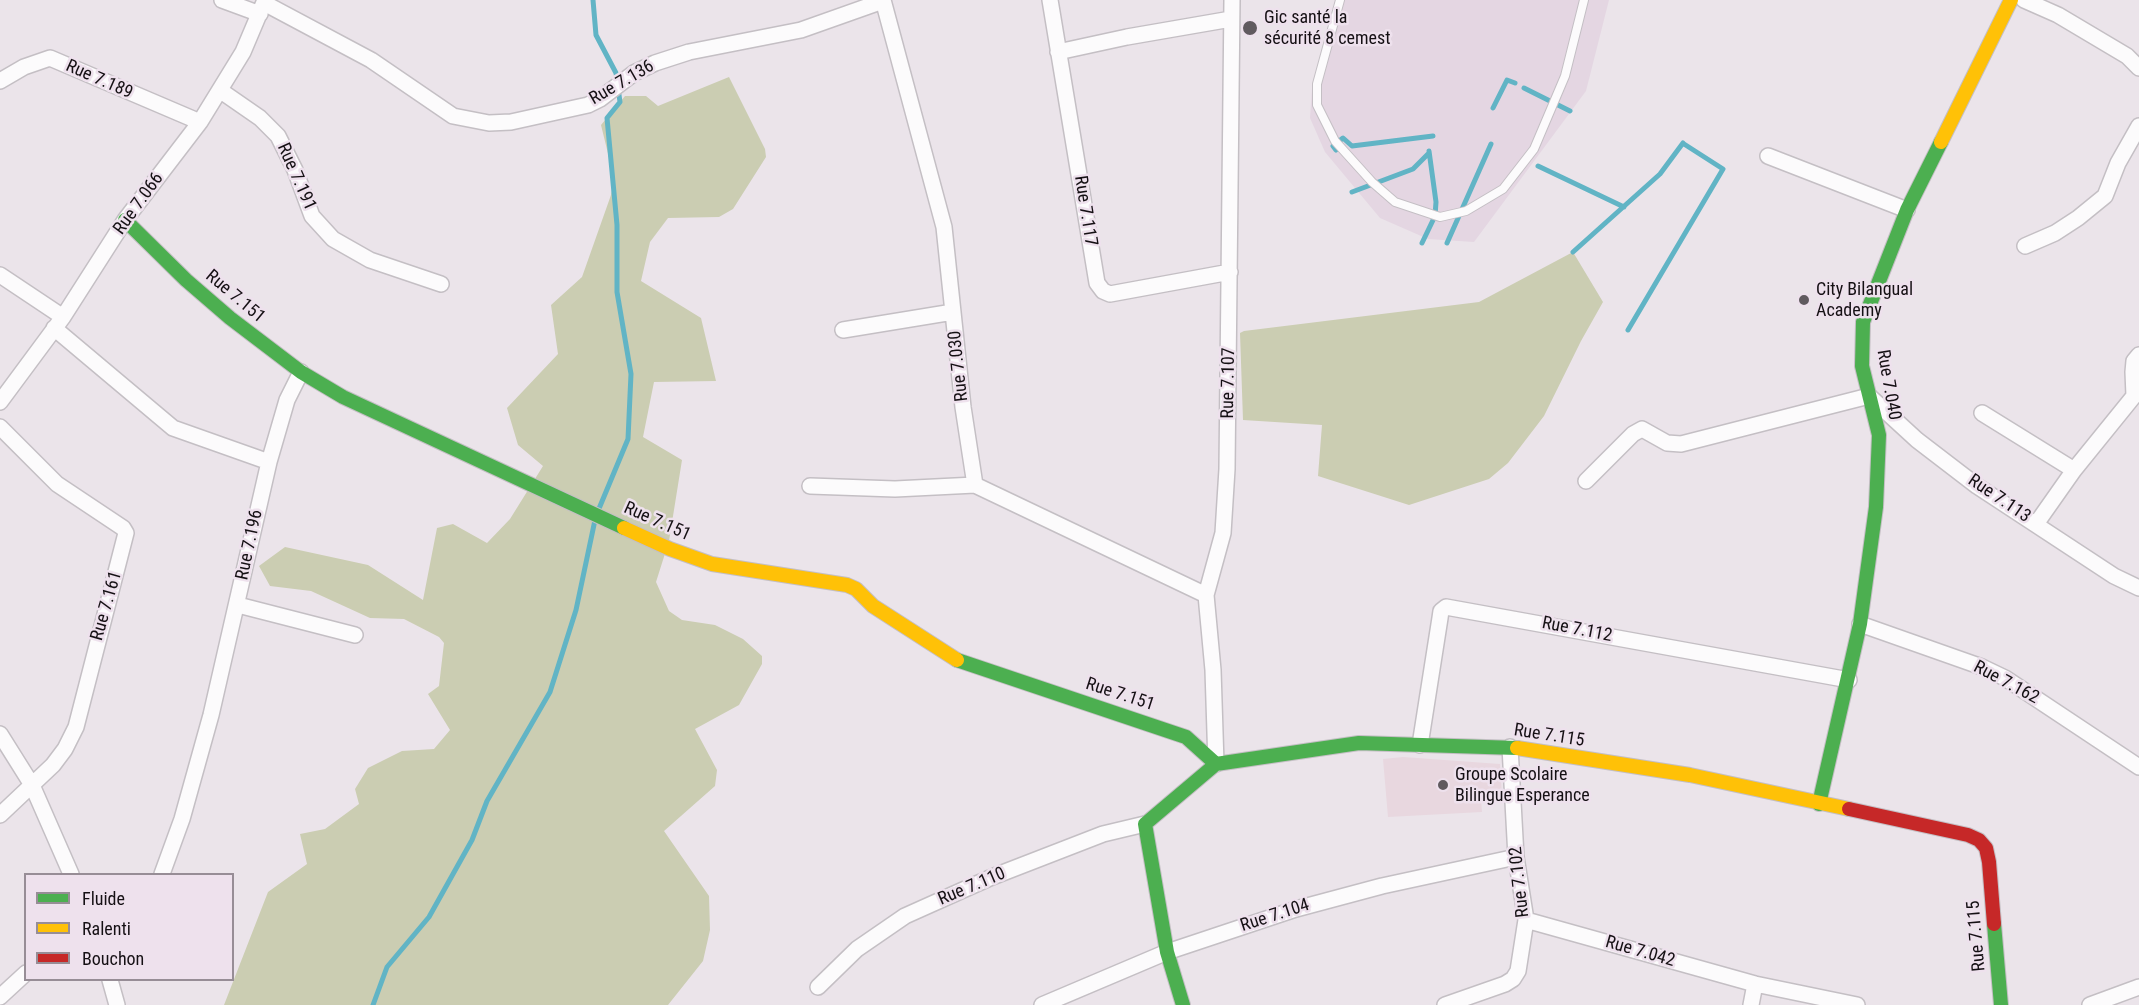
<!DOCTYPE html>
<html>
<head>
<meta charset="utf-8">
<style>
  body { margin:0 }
  #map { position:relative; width:2139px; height:1005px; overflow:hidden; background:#ebe4ea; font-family:"Roboto Condensed",sans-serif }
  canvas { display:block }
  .legend { position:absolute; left:24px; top:873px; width:210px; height:108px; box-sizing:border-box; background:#eee1ed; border:2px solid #978d96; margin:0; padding:8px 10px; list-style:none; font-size:18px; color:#151014 }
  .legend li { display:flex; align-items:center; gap:12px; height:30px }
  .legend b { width:30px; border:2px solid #978d96 }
</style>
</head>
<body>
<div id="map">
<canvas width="2139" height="1005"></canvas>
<ul class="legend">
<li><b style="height:8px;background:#4caf50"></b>Fluide</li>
<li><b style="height:8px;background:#ffc107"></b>Ralenti</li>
<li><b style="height:8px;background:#c62828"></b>Bouchon</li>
</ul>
</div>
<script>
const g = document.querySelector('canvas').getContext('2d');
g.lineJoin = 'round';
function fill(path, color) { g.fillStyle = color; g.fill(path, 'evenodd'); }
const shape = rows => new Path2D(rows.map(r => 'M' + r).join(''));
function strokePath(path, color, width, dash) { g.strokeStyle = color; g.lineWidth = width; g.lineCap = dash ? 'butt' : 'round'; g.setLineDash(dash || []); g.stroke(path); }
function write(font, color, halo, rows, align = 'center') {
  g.font = font + ' "Roboto Condensed",sans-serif'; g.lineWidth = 5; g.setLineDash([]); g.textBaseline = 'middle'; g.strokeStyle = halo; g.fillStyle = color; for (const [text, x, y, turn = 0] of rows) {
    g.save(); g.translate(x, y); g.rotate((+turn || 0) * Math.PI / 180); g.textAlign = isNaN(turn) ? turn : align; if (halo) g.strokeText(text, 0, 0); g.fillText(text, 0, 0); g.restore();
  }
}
const built = shape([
  [1338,0,1609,0,1586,91,1474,242,1428,239,1380,218,1325,152,1310,118,1312,89]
]);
const education = shape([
  [1403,757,1500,764,1502,796,1481,799,1482,812,1388,817,1383,759]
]);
const green = shape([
  [729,77,765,149,766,157,733,209,719,217,668,218,650,242,641,281,701,318,716,381,654,382,643,437,682,460,669,541,656,582,669,611,682,620,715,625,743,639,762,656,762,664,739,705,695,729,717,770,715,786,664,831,709,896,710,930,703,961,668,1005,224,1005,268,892,307,864,300,834,325,829,359,804,355,789,368,768,402,751,434,749,450,730,428,694,439,686,444,643,439,637,404,619,370,618,311,591,270,586,259,566,285,547,368,565,423,600,437,528,453,524,487,543,510,519,543,466,518,445,507,408,558,354,551,305,582,277,611,195,614,178,601,125,625,96,646,96,658,106],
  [1573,252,1603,302,1581,341,1544,416,1508,463,1489,479,1409,505,1318,476,1322,425,1243,420,1240,333,1244,331,1479,302]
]);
const stream = shape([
  [593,0,596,35,616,73,620,102,607,118,617,225,617,292,631,374,628,439,598,511],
  [1524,88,1570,111],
  [1493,108,1507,80,1515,83],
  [1336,150,1333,146,1343,138,1352,146,1433,136],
  [1538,166,1624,207],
  [1352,192,1413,169,1429,153],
  [1422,243,1435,216,1436,202,1429,151],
  [1447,243,1491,144],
  [1573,252,1660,174,1683,143],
  [1628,330,1723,169,1684,144],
  [373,1005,387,967,429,917,472,840,487,801,550,692,576,610,595,520]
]);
const lane = shape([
  [1340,0,1317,84,1317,105,1335,141,1372,182,1395,202,1440,217,1466,211,1503,189,1534,149,1565,76,1584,0]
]);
const street = shape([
  [222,0,260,14],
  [883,0,944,227,963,407,975,485,1206,595],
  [1050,0,1097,283,1103,291,1110,294,1230,272],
  [2024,0,2058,15,2127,56,2139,68],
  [264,3,371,60,453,116,489,123,511,122,588,105,600,99,634,73,655,63,689,52,801,30,883,1],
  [1058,52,1127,37,1231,19],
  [0,81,24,67,50,58,200,122],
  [221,91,260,118,278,136,295,170,312,216,333,239,370,260,441,284],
  [1768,156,1907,210],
  [2025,246,2055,233,2078,218,2105,196,2118,163,2139,126],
  [0,275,63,317],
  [54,328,173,428,269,462,211,715,182,819,162,874],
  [843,330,953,312],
  [0,402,63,317,125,220,200,122,243,52,265,0],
  [1982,413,2074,470],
  [0,427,57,484,123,528,126,533,76,727,65,749,53,765,0,815],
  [269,462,287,400,301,372],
  [1586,481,1633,434,1642,429,1667,443,1681,444,1869,396,1917,440,1977,486,2114,576,2139,588],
  [810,486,895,489,975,485],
  [2036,524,2074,470,2134,396,2133,372,2134,361,2139,355],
  [238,605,355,635],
  [1860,624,1982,667,2005,678,2139,767],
  [0,734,32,785,71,874],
  [1420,745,1440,618,1441,611,1446,607,1849,680],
  [1216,764,1213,670,1206,595,1223,533,1227,469,1232,0],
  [1526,920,1755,984,1857,1005],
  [110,980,117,1005],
  [818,987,857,949,905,916,992,877,1103,834,1145,824],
  [0,997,26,973],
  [1042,1005,1167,952,1296,909,1382,886,1516,857],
  [1445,1005,1505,984,1513,979,1518,971,1526,920,1516,857,1510,747],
  [1751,1005,1755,984],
  [2090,1005,2139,987]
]);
const fast = shape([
  [125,220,186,280,230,318,301,372,343,397,624,528],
  [957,660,1186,737,1216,764],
  [1819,804,1860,624,1876,507,1879,435,1862,366,1863,322,1907,210,1941,142],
  [1994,924,2001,1005],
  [1183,1005,1167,952,1145,824,1216,764,1359,743,1517,748]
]);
const slow = shape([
  [1941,142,2011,0],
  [624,528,670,549,712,564,847,585,856,589,873,606,957,660],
  [1517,748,1690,775,1849,809]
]);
const jam = shape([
  [1849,809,1968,835,1979,840,1986,848,1989,862,1994,924]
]);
const markers = [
  [1250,28,8,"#605a5f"],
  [1804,300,6,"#605a5f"],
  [1443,785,6,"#605a5f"]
];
const poiNames = [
  ["Gic santé la",1264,18],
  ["sécurité 8 cemest",1264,39],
  ["City Bilangual",1816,290],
  ["Academy",1816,311],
  ["Groupe Scolaire",1455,775],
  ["Bilingue Esperance",1455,796]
];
const streetNames = [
  ["Rue 7.189",99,80,24],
  ["Rue 7.136",622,83,-30],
  ["Rue 7.191",296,177,66],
  ["Rue 7.066",139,204,-54],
  ["Rue 7.117",1085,211,81],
  ["Rue 7.151",235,297,40],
  ["Rue 7.030",959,366,-96],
  ["Rue 7.107",1229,383,-89],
  ["Rue 7.040",1888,385,80],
  ["Rue 7.113",1999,499,34],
  ["Rue 7.151",657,522,24],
  ["Rue 7.196",250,545,-78],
  ["Rue 7.161",107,606,-74],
  ["Rue 7.112",1577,630,11],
  ["Rue 7.162",2006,683,28],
  ["Rue 7.151",1120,695,18],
  ["Rue 7.115",1549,736,9],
  ["Rue 7.102",1520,882,-96],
  ["Rue 7.110",972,887,-23],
  ["Rue 7.104",1275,916,-18],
  ["Rue 7.115",1977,936,-95],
  ["Rue 7.042",1640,952,16]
];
fill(built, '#e4d6e2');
fill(education, '#e8d7df');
fill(green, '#cbcdb2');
strokePath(stream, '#61b4c5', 5);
strokePath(lane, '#c4bfc4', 10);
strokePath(street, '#c4bfc4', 18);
strokePath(fast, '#c4bfc4', 16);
strokePath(slow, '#c4bfc4', 16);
strokePath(jam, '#c4bfc4', 16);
strokePath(lane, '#fcfbfc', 8);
strokePath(street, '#fcfbfc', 15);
strokePath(fast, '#4caf50', 14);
strokePath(slow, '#ffc107', 14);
strokePath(jam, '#c62828', 14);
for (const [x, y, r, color] of markers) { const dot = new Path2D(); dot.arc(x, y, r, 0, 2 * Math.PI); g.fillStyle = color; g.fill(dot); strokePath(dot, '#eee1ed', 2); }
write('18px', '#151014', '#eee1ed', poiNames, 'left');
write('18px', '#151014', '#eee1ed', streetNames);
</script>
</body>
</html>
